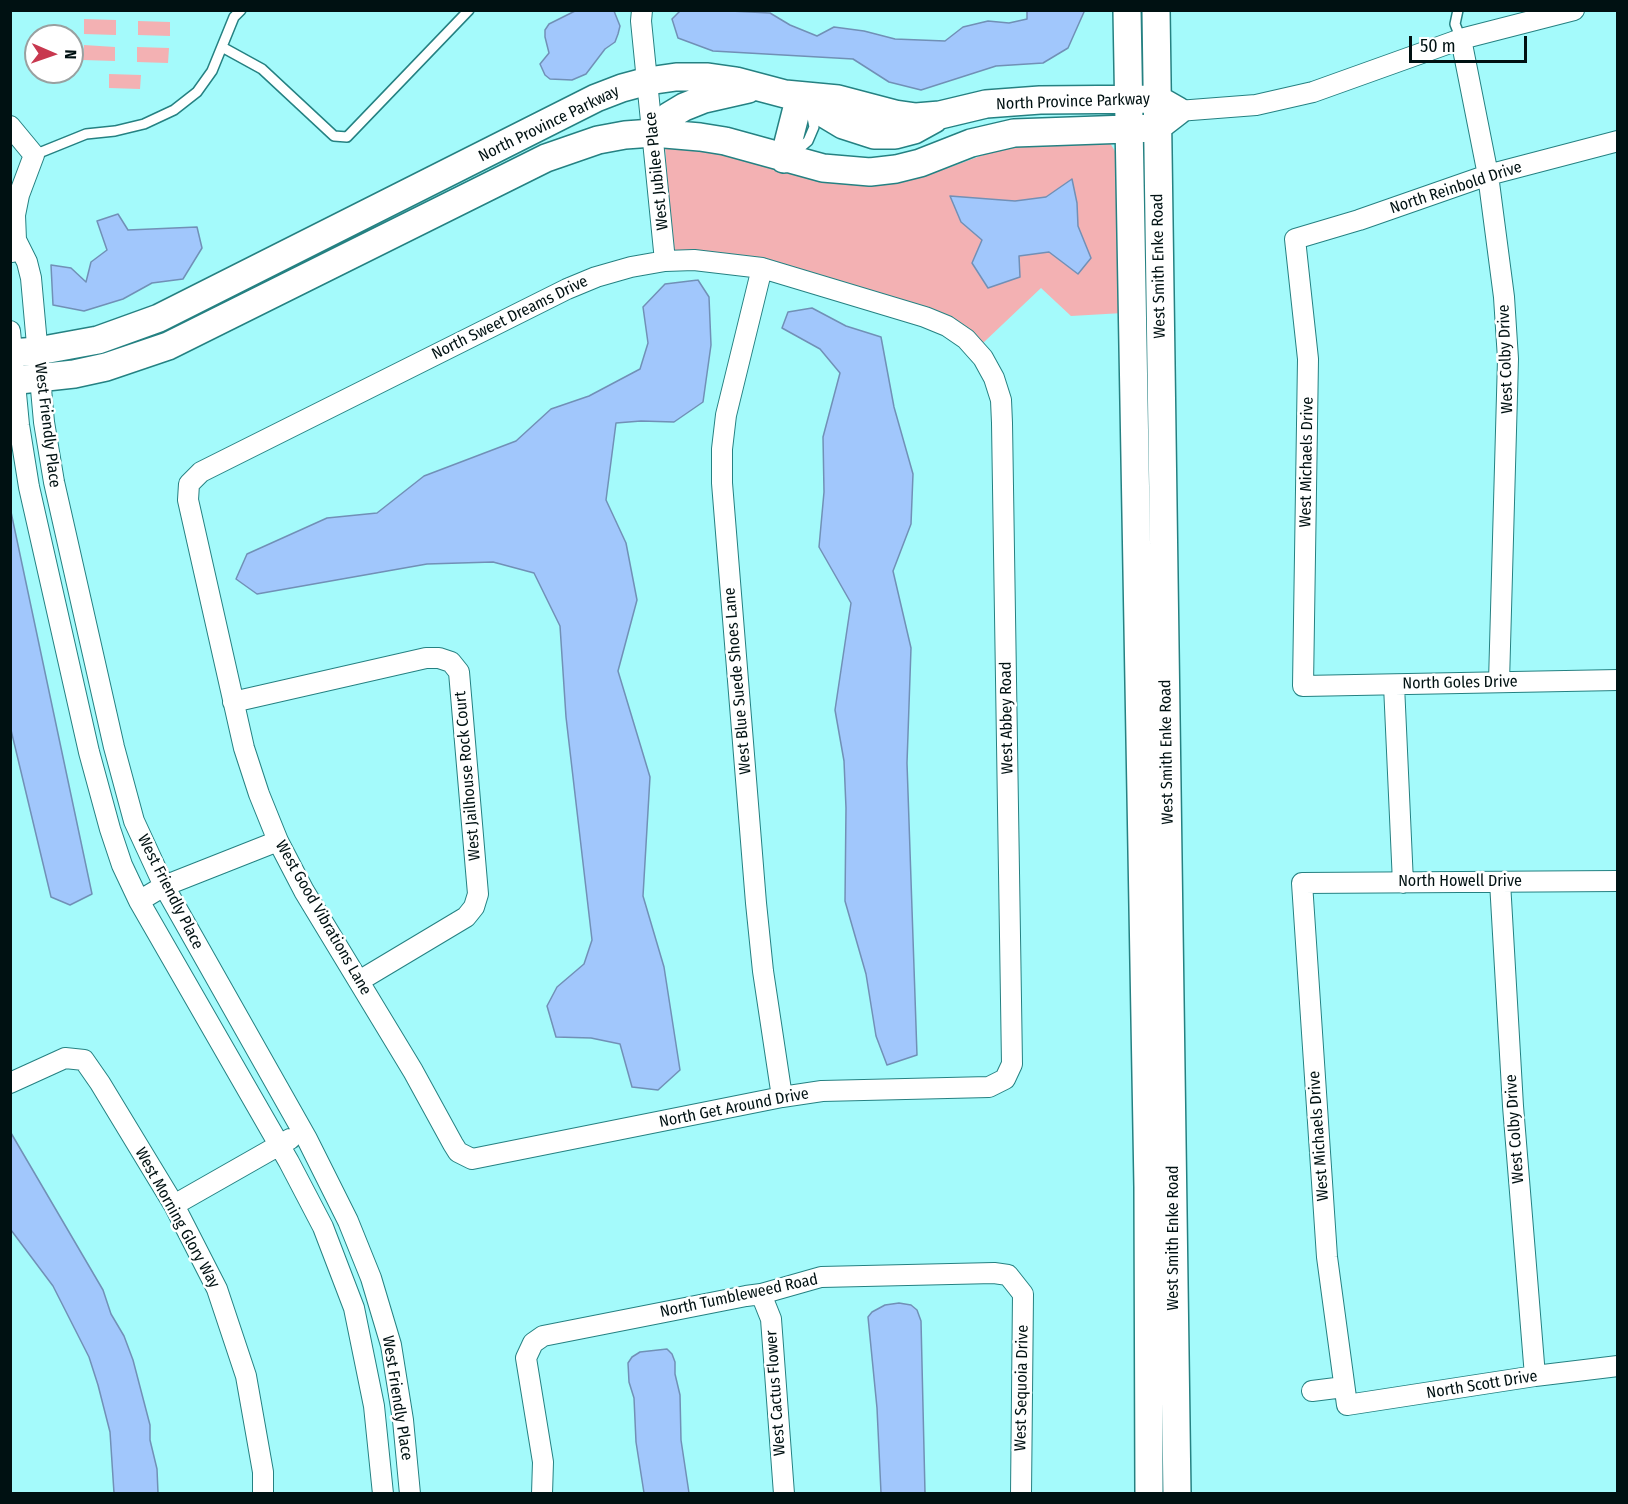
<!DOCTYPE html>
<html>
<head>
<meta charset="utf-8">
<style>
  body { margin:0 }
  #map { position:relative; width:1628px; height:1504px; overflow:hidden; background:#a4fafb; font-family:"Fira Sans Condensed",sans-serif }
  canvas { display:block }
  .frame { position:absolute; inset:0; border:12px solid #001112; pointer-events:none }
  .north { position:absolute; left:24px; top:24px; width:60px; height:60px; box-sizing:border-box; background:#fff; border:2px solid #99a0a0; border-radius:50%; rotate:92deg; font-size:16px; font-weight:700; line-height:24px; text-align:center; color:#001112 }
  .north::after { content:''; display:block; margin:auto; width:21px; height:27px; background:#c8384f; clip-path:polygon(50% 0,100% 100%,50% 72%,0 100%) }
  .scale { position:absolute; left:1409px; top:36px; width:118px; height:27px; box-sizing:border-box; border:3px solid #001112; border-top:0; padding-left:8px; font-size:18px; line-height:21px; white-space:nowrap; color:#001112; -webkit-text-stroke:4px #fff; paint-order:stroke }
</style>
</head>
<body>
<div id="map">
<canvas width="1628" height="1504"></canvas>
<div class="frame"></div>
<div class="north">N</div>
<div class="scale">50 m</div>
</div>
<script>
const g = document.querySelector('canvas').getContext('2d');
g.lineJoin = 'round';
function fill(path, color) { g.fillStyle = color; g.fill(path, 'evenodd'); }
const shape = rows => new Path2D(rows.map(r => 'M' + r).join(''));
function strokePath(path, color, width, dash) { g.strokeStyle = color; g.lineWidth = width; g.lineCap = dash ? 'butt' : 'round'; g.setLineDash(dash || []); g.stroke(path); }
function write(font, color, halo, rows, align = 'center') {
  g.font = font + ' "Fira Sans Condensed",sans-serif'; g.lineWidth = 5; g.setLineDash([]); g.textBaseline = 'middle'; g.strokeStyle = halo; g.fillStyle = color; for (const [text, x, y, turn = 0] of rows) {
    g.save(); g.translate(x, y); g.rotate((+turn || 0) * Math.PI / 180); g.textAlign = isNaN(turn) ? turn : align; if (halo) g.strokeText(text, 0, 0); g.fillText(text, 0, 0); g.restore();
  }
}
const green = shape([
  [84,19,116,20,116,35,84,34],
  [138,21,170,22,170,36,138,35],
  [84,45,115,47,115,61,83,60],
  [137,47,169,48,168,63,137,62],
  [109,74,141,75,140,89,109,88],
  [1040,142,1110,143,1118,156,1123,313,1071,316,1041,288,983,343,936,311,839,282,672,254,665,147,710,147,868,185,945,169,1002,148]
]);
const water = shape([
  [710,10,770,13,790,25,817,36,834,27,864,31,895,39,945,41,963,27,988,21,1009,23,1027,19,1027,11,1084,10,1084,12,1068,48,1043,63,996,66,921,90,889,82,853,59,713,51,678,38,672,19,680,11,710,10],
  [575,11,614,11,620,26,618,34,615,42,605,49,586,74,572,80,550,79,545,75,540,64,549,53,545,37,545,30,549,24,575,11],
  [1072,179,1077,203,1078,226,1091,258,1078,274,1049,252,1019,256,1020,277,988,288,972,263,982,240,961,222,950,196,1015,201,1046,197,1072,179],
  [118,214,128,230,197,227,202,248,183,279,152,283,123,299,84,311,53,305,51,265,71,268,86,282,91,262,107,250,97,221,118,214],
  [698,280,709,297,711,345,703,402,674,422,641,421,616,423,606,500,626,543,637,600,618,671,650,777,643,896,664,967,680,1070,658,1090,632,1087,620,1044,591,1038,556,1037,547,1006,557,987,584,964,592,940,566,717,560,626,534,573,493,562,427,564,257,594,236,579,247,554,327,518,377,513,424,476,516,441,551,409,589,396,640,369,648,343,643,307,665,284,698,280],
  [812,308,846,326,881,337,894,407,913,474,911,524,893,571,911,648,907,763,917,1055,887,1065,876,1036,866,974,845,901,846,808,844,761,835,710,851,603,819,547,824,492,823,437,840,373,820,349,782,328,788,312,812,308],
  [11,512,92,894,70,905,51,897,11,730,11,512],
  [11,1133,103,1290,111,1314,124,1336,133,1360,150,1425,150,1440,157,1469,158,1493,114,1493,110,1432,98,1385,89,1357,53,1286,11,1230,11,1133],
  [899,1303,911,1305,917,1310,921,1321,925,1493,881,1493,877,1408,868,1317,872,1312,885,1305,899,1303],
  [667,1349,672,1354,675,1362,675,1374,680,1395,681,1440,689,1493,644,1493,636,1442,634,1398,629,1382,628,1363,632,1357,640,1352,667,1349]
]);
const lane = shape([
  [1458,10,1455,24,1461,39],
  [222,47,262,69,334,136,347,137,469,10],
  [791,150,801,147,808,141,814,127,811,112],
  [34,155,86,134,115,131,144,124,174,110,197,92,212,71,234,17,241,10]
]);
const street = shape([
  [642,10,641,21,665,261],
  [1461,39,1488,175,1504,297,1508,359,1499,682],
  [1178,111,1256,105,1313,92,1461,39,1574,10],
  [10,126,34,155,19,195,15,215,16,240,12,252],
  [1618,141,1488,175,1359,220,1295,239,1308,359,1303,686,1618,680],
  [16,240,27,262,31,278,44,422,54,482,114,747,134,821,164,886,307,1139,348,1221,371,1278,391,1345,403,1420,410,1494],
  [694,260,762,268,925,317,947,326,966,339,983,358,994,378,1001,400,1002,423,1012,1064,1005,1079,989,1087,822,1091,782,1097,472,1159,458,1152,453,1144,413,1071,304,891,278,841,259,794,244,748,188,500,189,484,201,472,567,289,596,277,631,267,665,261,694,260],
  [762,268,726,415,722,449,722,483,756,903,763,971,782,1097],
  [10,331,19,425,29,487,89,752,110,829,122,865,139,901,289,1162,323,1227,354,1308,374,1406,383,1494],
  [1394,685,1403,883],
  [233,702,426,658,439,658,451,662,459,672,478,894,474,907,466,917,359,981],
  [1618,881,1302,883,1327,1257,1347,1405,1535,1376,1618,1366],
  [1500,882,1513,1106,1535,1376],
  [139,901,164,886,278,841],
  [10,1083,65,1058,84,1060,100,1083,174,1205,217,1289,246,1376,263,1472,263,1494],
  [174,1205,290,1139],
  [761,1294,771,1319,784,1494],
  [1312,1391,1344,1387],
  [542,1494,543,1462,526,1358,533,1343,543,1336,746,1296,761,1294,821,1277,994,1273,1008,1275,1023,1294,1021,1494]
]);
const secondary = shape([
  [1127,10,1148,1187,1149,1494],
  [1156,10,1177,1494],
  [653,133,659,124,669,116,684,107,704,99,748,89],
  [784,159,800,96,818,110,843,125,874,135,895,135,914,130,934,119],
  [10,353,38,351,98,340,159,318,596,98,622,88,648,81,676,77,708,77,736,81,785,94,838,99,895,114,916,117,940,115,986,104,1040,100,1157,99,1178,111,1156,128,1014,133,971,143,920,163,896,169,870,172,823,168,725,141,700,137,653,133,625,135,598,140,546,158,168,346,106,367,74,374,10,381]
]);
const streetNames = [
  ["North Province Parkway",1073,102,-2],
  ["North Province Parkway",549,124,-26],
  ["West Jubilee Place",657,171,-96],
  ["North Reinbold Drive",1456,188,-18],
  ["West Smith Enke Road",1159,266,-91],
  ["North Sweet Dreams Drive",510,318,-26],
  ["West Colby Drive",1506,359,-92],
  ["West Friendly Place",47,425,83],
  ["West Michaels Drive",1307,462,-89],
  ["West Blue Suede Shoes Lane",738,681,-95],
  ["North Goles Drive",1460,683,-1],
  ["West Abbey Road",1007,718,-91],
  ["West Smith Enke Road",1167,752,-91],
  ["West Jailhouse Rock Court",468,776,-95],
  ["North Howell Drive",1460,882],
  ["West Friendly Place",170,892,63],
  ["West Good Vibrations Lane",323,918,60],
  ["North Get Around Drive",734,1108,-11],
  ["West Colby Drive",1515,1129,-94],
  ["West Michaels Drive",1319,1136,-94],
  ["West Morning Glory Way",177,1218,61],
  ["West Smith Enke Road",1174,1238,-90],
  ["North Tumbleweed Road",739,1296,-12],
  ["North Scott Drive",1482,1385,-9],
  ["West Sequoia Drive",1022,1388,-89],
  ["West Cactus Flower",776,1393,-94],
  ["West Friendly Place",397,1398,81]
];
fill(green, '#f3b1b3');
fill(water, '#a1c7fc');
strokePath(water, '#7190b6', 1.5);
strokePath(lane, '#258182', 12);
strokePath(street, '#258182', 22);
strokePath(secondary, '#258182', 30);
strokePath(lane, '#fff', 9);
strokePath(street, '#fff', 20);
strokePath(secondary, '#fff', 27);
write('16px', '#001112', '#fff', streetNames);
</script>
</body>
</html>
